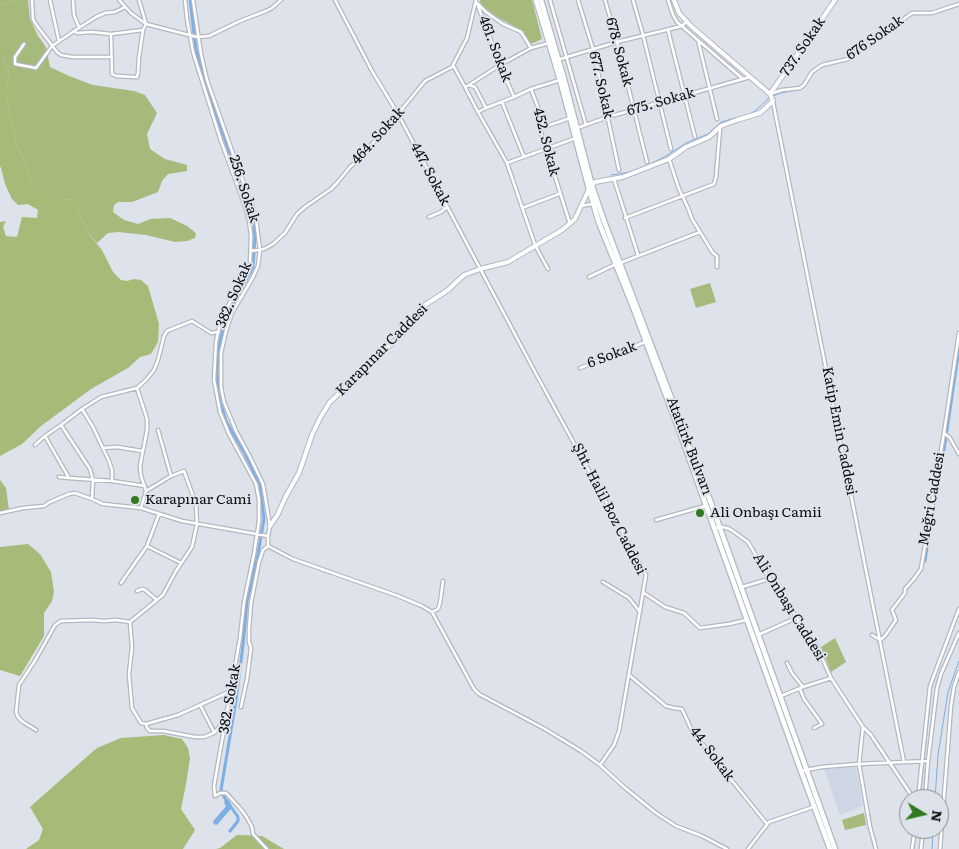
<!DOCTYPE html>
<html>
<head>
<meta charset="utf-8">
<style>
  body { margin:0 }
  #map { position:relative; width:959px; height:849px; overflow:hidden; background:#dde2eb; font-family:Literata,serif }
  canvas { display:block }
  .north { position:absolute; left:899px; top:789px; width:50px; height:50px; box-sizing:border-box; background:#dde2eb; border:1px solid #898c93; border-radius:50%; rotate:99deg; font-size:14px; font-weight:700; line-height:20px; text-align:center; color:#0b0c0f }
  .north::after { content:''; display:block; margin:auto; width:18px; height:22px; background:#317a1f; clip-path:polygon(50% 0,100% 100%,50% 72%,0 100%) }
</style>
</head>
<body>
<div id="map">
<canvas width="959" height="849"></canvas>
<div class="north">N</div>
</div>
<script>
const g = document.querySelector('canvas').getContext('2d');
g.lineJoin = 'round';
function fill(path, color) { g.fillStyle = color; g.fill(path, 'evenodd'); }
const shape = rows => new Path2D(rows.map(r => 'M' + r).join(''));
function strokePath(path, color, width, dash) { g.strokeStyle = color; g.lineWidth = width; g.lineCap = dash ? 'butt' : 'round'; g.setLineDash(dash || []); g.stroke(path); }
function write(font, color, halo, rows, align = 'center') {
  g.font = font + ' Literata,serif'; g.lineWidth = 4; g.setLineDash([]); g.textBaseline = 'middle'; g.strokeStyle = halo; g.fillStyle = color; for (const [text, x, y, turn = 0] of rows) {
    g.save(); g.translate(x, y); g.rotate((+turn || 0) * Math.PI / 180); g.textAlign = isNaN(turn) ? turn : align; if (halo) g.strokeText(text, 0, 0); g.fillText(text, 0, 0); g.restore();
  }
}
const built = shape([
  [856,767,863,806,840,815,824,769]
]);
const green = shape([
  [16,0,28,0,30,19,38,36,46,47,50,67,69,76,93,85,134,91,145,95,157,113,147,134,150,149,165,159,187,165,187,171,168,174,162,181,158,192,132,202,118,202,114,205,113,212,124,220,138,224,150,219,170,218,187,226,196,233,195,238,187,241,175,242,146,235,118,232,108,233,97,243,88,233,73,200,40,198,33,185,24,160,16,144,7,99,7,85,9,73,1,54,1,6],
  [480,0,532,0,542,39,531,44,523,31,497,17,484,7,480,2],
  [710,283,716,302,696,308,690,289],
  [0,480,6,488,9,510,6,514,0,515],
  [835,638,846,662,831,672,821,647],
  [864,813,866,825,845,830,842,820]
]);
const forest = shape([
  [0,0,16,0,1,6,1,54,9,73,7,85,7,99,16,144,24,160,33,185,40,197,73,200,88,233,102,250,113,272,121,280,127,281,134,279,141,280,148,286,159,324,158,342,151,354,140,357,128,368,91,389,41,426,22,444,0,456,0,222,6,221,3,227,6,236,17,237,22,217,37,218,38,210,28,204,18,205,12,199,5,184,1,168,0,166],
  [28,544,40,554,51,572,54,592,52,601,44,613,44,636,20,676,0,670,0,547],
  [164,735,182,739,188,748,190,758,186,784,181,809,195,830,183,849,26,849,39,840,43,829,30,807,82,761,97,748,121,738],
  [237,835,262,836,284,849,216,849,220,848]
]);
const stream = shape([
  [773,96,781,93,797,90],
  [648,165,666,156,686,143,708,134,721,122,750,114,756,110,769,98],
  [611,175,630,172],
  [920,799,932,683],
  [935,799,938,755,948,692,959,661],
  [914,849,916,829],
  [932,849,933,829]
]);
const canal = shape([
  [190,0,196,50,210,97,250,211,254,223,255,237,253,267,237,297,226,319,220,341,217,369,218,394,226,421,245,454,260,485,264,519,258,554,247,601,243,645,236,700,221,790,224,797,238,817,238,821,230,831],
  [925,561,932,512,941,470,959,349]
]);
const river = shape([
  [216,822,229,807,227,802]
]);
const minor = shape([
  [32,0,33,19,35,23,57,52,61,55,72,57,111,57],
  [50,0,59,41],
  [73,0,74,15,79,27],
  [119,0,131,13,146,24,197,37,209,36,240,21,266,11,272,8,281,0],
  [185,0,187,19,193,52,221,141,244,203,249,220,251,236,250,263,246,275,229,304,220,323,216,342,214,380,220,412,229,434,256,484,259,500,259,521,254,554,244,602,240,638,214,786,215,796,220,793,226,793,239,807,246,816,252,827,253,834,267,849],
  [193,0,201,54,207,80,237,165,252,205,256,219,260,250,258,266,253,277,232,313,226,331,221,353,221,387,224,402,236,431,250,457,263,484,270,526,268,536,268,546],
  [335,0,372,71,398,114,535,372,646,575,619,731,614,745,600,765],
  [550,0,586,125],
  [578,0,593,49,619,170],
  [605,0,617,42,647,162],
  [633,0,643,35,671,149],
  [668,0,673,15,677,22,743,79],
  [477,3,500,65,514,97],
  [477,3,486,12,503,24,521,32,531,48],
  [668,30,695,137],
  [74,31,77,33,92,32,111,34,143,30],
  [111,34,112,74,116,76,134,77,137,77,138,73,139,57,143,30,146,24,139,0],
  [698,40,717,119],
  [24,44,15,57,15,64,36,68,52,46,74,31,96,17,105,13,115,12,125,7],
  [557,60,617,42,682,26,687,21],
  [453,65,465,87,469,85,475,87,486,108,478,112,507,163,535,245,548,269],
  [469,85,500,65,531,48,549,43],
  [465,87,478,112],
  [531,89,544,123,544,127,540,129,570,224],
  [770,94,782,90,800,88,804,85,812,72,822,65,848,59,912,13,932,13,959,4],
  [502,102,524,157],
  [773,102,904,762],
  [486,108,514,97,531,89,560,80],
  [544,127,570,118],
  [577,128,608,117,750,77],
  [669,159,679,189,688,208,692,219,713,253,717,256,717,267],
  [507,163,576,138],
  [614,179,638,255],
  [581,206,592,204],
  [522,208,559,194],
  [429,217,441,212,447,207],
  [625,218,714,184,716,177,720,129],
  [251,251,264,249,273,244,285,233,297,214,305,207,331,189,337,183,350,167,358,160,398,114,425,81,452,67,467,38,476,0],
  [620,263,700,232],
  [589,277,616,264],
  [580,368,645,342],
  [82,409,93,427,109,461,112,470,112,481],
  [61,425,82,409,101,397,137,388],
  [158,430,171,476],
  [944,433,950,438,959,454],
  [45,436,69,478,112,481,145,486],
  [35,445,45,436,61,425,90,469,93,480,92,499],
  [103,448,117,447,142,451],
  [59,477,69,478],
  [141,508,146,491,141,476,140,466,147,430,147,419,137,388,146,380,154,370,158,360,164,336,167,331,192,321,211,333,218,332],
  [0,513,23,508,44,506,50,502,69,494,75,493,92,499,103,504,141,508,182,521,268,536],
  [656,520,705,506],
  [715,528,723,527,730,529,748,542,768,576,817,647,831,678,863,727,859,764,870,827,876,849],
  [147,546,181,563],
  [268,546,293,559,398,596,422,606,432,612,474,689,479,694,545,729,581,751,600,765,624,787,656,813,676,826,702,836,727,849],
  [603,582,629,598,640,612],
  [121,583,147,546,159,514],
  [742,587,769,579],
  [137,591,142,589,145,590,157,600],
  [644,593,665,607,684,613,700,628,729,624,746,620],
  [432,612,438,609,440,603,443,581],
  [130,623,132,647,129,674,132,708,141,723,146,724],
  [758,635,796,618],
  [872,635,880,640,885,636,896,620,892,610,905,593,905,589,913,580,921,569,944,433,959,333],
  [787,663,792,673,803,687],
  [629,675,666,706,674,708,682,709,692,731,767,824],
  [800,689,804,699,822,724,814,728],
  [781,696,803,687,831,678],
  [200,705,214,732],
  [241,707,247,679,251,648,249,642,249,629,251,603,259,562,263,550,268,546],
  [146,724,178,715,231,691],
  [146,724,147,728,150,731,163,731,195,737,204,737,214,733,225,720],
  [863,727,871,735,914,799],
  [36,730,23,722,18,717,16,712,19,685,36,659,55,625,61,621,92,620,104,621,116,620,130,622,163,595,176,571,192,547,197,524,196,504,184,471,171,476,146,491],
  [801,771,822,767,859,764,928,761],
  [918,799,930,686,959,609],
  [925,799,928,761,937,688,941,674,959,633],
  [748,849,769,822,813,807],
  [912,849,915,829],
  [921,849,923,829],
  [940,849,951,706,954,687,959,672]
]);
const tertiary = shape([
  [770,94,835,0],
  [270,526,278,514,286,496,299,473,312,435,320,418,330,402,406,330,425,305,448,290,464,275,480,269,508,262,562,230,575,219,589,189,595,182,623,177,669,159,686,147,709,137,721,126,737,120,760,113,773,101,770,94,691,26,679,13,674,0]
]);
const primary = shape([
  [536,0,560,80,589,189,599,223,633,307,682,438,801,771,830,849],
  [541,0,564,79,592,186,604,221,711,503,835,849]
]);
const markers = [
  [135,500,5,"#317a1f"],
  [700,513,5,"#317a1f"]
];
const streetNames = [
  ["676 Sokak",875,38,-35],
  ["737. Sokak",803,47,-56],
  ["461. Sokak",495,49,69],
  ["678. Sokak",619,52,75],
  ["677. Sokak",601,85,77],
  ["675. Sokak",661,102,-16],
  ["464. Sokak",378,136,-48],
  ["452. Sokak",546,142,76],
  ["447. Sokak",430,174,62],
  ["256. Sokak",244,189,72],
  ["382. Sokak",234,295,-67],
  ["Karapınar Caddesi",382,350,-45],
  ["6 Sokak",612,355,-21],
  ["Katip Emin Caddesi",839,431,79],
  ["Atatürk Bulvarı",689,446,69],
  ["Meğri Caddesi",932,499,-80],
  ["Şht. Halil Boz Caddesi",609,509,63],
  ["Ali Onbaşı Caddesi",789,607,58],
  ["382. Sokak",230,699,-80],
  ["44. Sokak",712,754,53]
];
const poiNames = [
  ["Karapınar Cami",145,500],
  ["Ali Onbaşı Camii",710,513]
];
fill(built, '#ced6e6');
fill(green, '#a5ba7b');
fill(forest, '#a5bb77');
strokePath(stream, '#7daee4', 1);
strokePath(canal, '#7daee4', 3);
strokePath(river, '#7daee4', 5.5);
strokePath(minor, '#b3b7c0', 5);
strokePath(tertiary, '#b3b7c0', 6);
strokePath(primary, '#b3b7c0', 7);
strokePath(minor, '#fff', 2.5);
strokePath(tertiary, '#fff', 4);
strokePath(primary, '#fff', 4.5);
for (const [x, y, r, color] of markers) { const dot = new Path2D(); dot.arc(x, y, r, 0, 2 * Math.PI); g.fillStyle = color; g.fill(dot); strokePath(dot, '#dde2eb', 2); }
write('14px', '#0b0c0f', '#dde2eb', streetNames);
write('14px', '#0b0c0f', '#dde2eb', poiNames, 'left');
</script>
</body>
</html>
